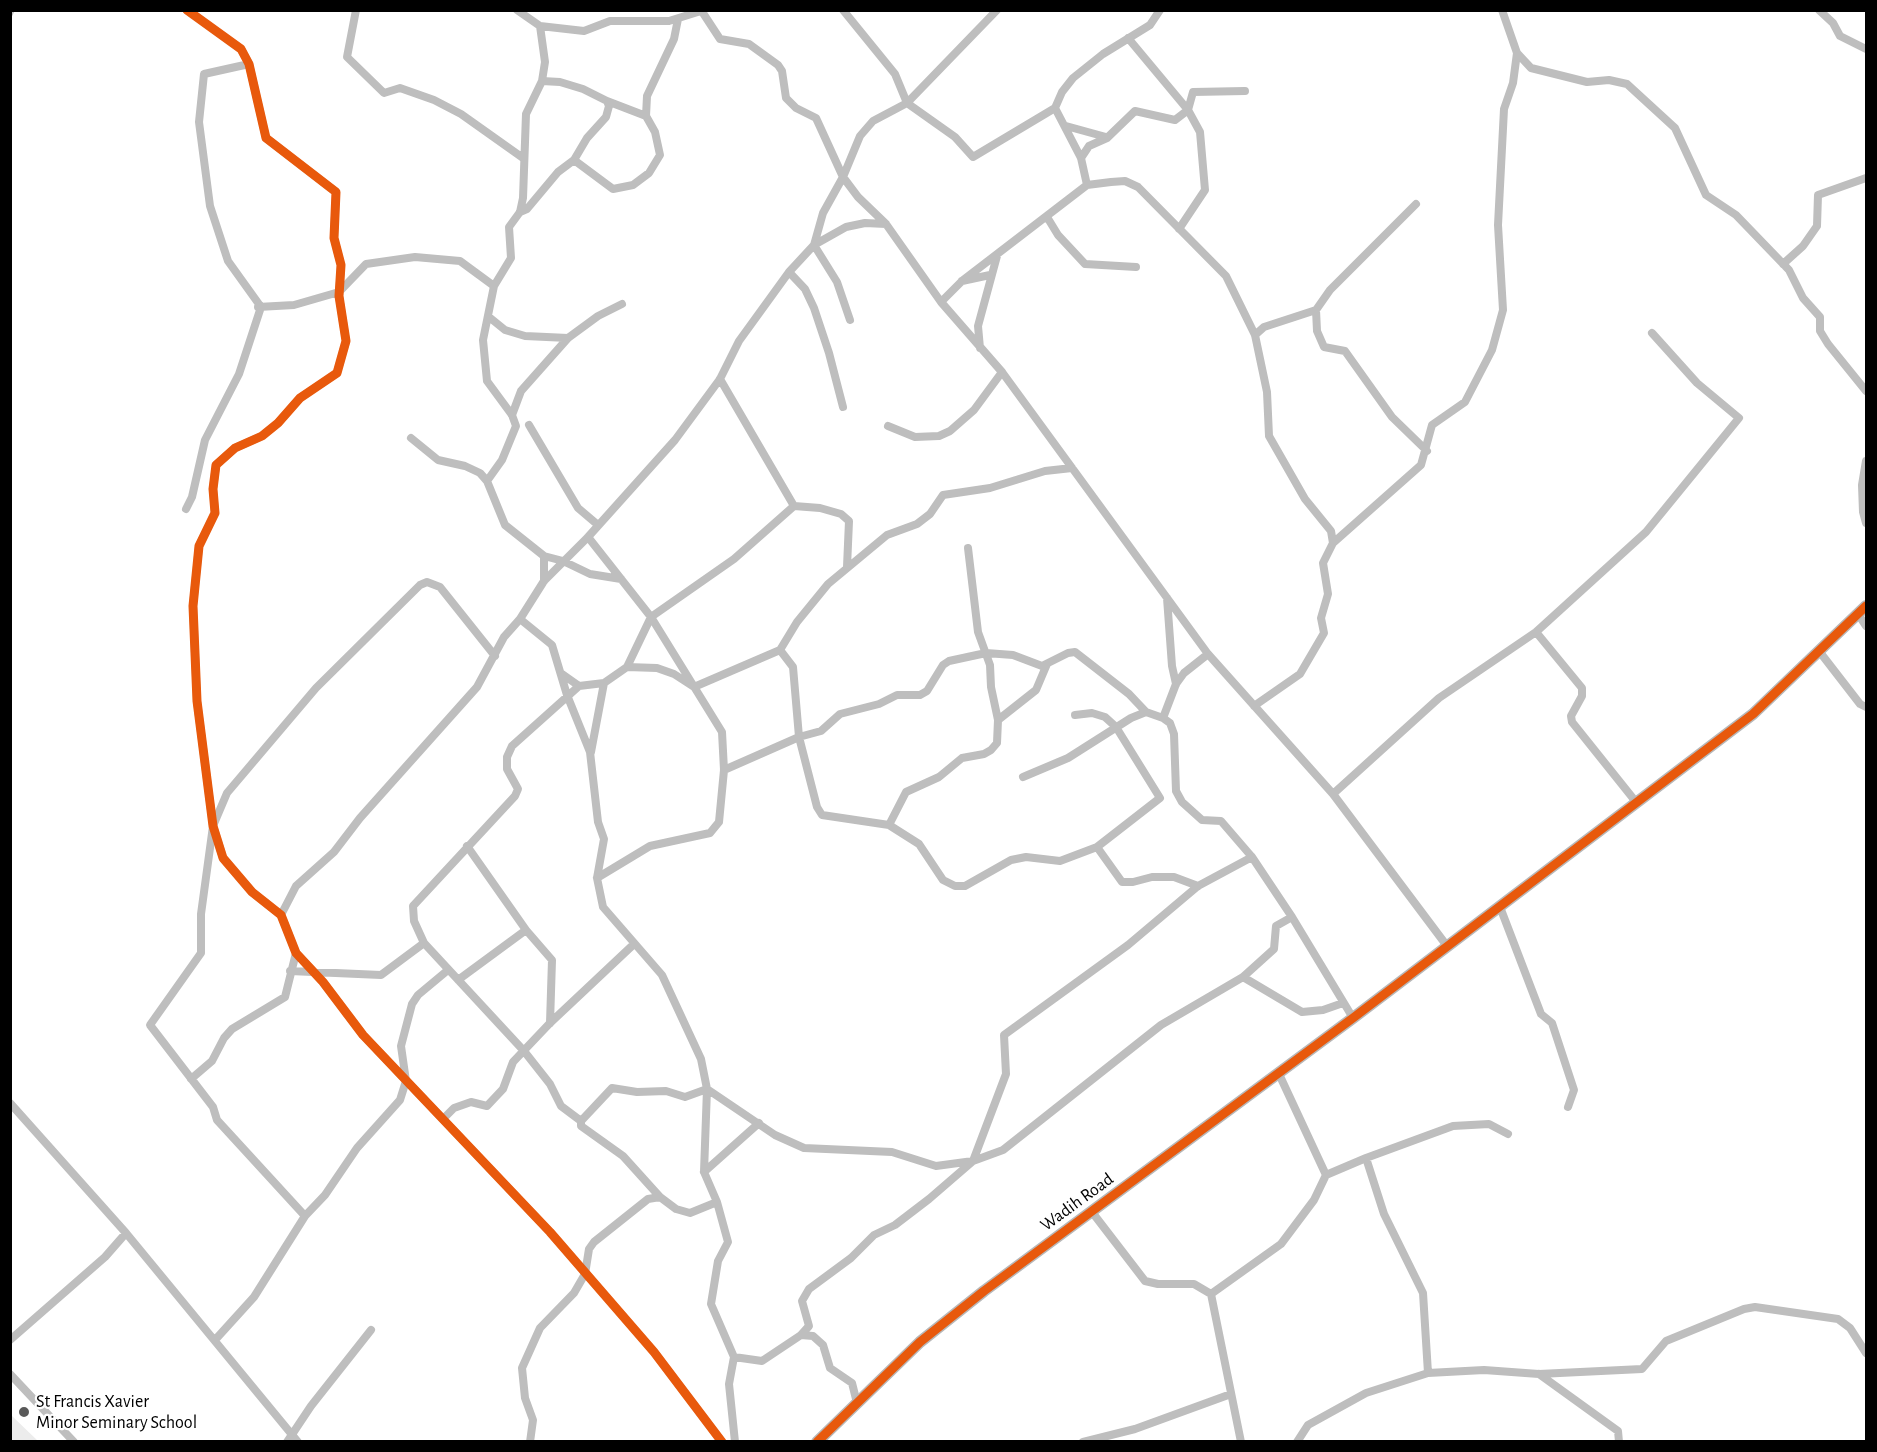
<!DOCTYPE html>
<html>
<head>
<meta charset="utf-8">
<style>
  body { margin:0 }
  #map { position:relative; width:1877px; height:1452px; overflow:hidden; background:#fff; font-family:"Alegreya Sans",sans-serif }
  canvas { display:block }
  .frame { position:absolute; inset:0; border:12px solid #000; pointer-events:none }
</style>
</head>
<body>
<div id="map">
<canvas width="1877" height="1452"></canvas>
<div class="frame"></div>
</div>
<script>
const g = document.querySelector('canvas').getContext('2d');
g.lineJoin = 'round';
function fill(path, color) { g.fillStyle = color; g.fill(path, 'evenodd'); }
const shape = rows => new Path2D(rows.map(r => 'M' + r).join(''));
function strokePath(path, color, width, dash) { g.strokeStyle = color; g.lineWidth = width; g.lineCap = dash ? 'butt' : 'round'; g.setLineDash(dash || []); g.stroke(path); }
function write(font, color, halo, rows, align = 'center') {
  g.font = font + ' "Alegreya Sans",sans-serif'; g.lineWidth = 4.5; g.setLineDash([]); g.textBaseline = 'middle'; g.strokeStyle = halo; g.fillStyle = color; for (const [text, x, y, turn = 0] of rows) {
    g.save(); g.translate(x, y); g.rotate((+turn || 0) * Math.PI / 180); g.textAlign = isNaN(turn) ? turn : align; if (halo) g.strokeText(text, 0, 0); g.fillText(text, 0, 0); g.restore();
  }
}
const green = shape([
  [10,1415,11,1415,38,1441,11,1441]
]);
const stream = shape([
  [10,18,14,10]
]);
const street = shape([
  [187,10,241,49,249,64,266,138,336,192,334,238,341,265,339,296,346,341,337,373,300,398,278,423,262,436,235,448,216,465,213,489,215,513,199,546,193,606,197,701,213,826,223,858,252,892,281,915,296,953,323,982,363,1035,550,1232,654,1352,722,1442],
  [356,10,347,57,384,93,400,88,434,100,461,114,523,158],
  [701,10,720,39,749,44,778,65,782,71,786,98,796,108,816,118,843,177,858,197,886,224,941,302,1002,372,1208,654,1333,794,1447,946],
  [843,10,895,74,907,103,955,137,973,157,1055,108,1081,158,1087,185],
  [1502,10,1517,53,1531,68,1587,82,1609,80,1627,84,1675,128,1706,195,1736,215,1789,270,1803,298,1820,317,1820,331,1828,344,1866,391],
  [1819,10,1833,23,1840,36,1866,49],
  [540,26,584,31,610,21,669,21,701,11],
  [1128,38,1188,110,1200,132,1205,190,1179,229],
  [607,101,646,116],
  [1055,108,1062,92,1073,78,1103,54,1150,25,1160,10],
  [1066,126,1106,137],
  [1081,158,1089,146,1107,138,1135,111,1175,120,1188,110,1193,92,1245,91],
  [574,160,613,189,633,185,649,173,660,155,655,132,646,116,647,96,674,39,678,19],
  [520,212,527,209,558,172,574,160,587,138,606,117,609,106,607,101,583,89,560,82,542,81],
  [1047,217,1058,235,1085,264,1136,267],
  [1783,264,1803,246,1817,226,1818,195,1866,178],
  [789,272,805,289,814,308,829,353,843,407],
  [962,281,990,275],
  [941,302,962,281,1087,185,1111,182,1125,181,1138,187,1226,276,1255,335,1267,392,1269,436,1305,499,1331,531,1333,543,1323,563,1328,594,1321,618,1324,633,1300,674,1254,706],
  [258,307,294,305,339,292,366,264,415,257,460,261,494,286],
  [1316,310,1317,331,1324,347,1345,351,1392,417,1427,451],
  [489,317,505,330,525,336,568,338],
  [850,320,837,282,814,245,846,227,865,223,886,224],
  [1255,335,1264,327,1316,310,1330,290,1416,204],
  [980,348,978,326,997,256],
  [720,379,794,506],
  [512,415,521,391,568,338,598,316,622,304],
  [529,425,578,508,598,525],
  [888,426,915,437,939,436,950,431,974,410,1002,372],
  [411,438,438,460,465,466,480,473,487,481,505,525,544,556,544,581],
  [1866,461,1862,485,1863,512,1866,523],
  [1072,468,1045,471,990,488,943,495,930,514,917,524,887,535,828,584,797,622,780,650,793,667,799,737,817,807,822,815,889,825,919,844,943,880,955,886,965,886,1011,860,1026,857,1060,861,1097,847,1160,798,1116,727,1105,717,1092,713,1075,715],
  [487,481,502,460,516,426,512,415,487,381,483,340,494,286,511,258,509,227,520,212,523,198,526,114,542,81,545,62,540,26,517,10],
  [186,509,192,497,205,440,239,374,261,307,228,261,210,206,199,122,204,74,249,64],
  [588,537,651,617,722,732,724,770,719,822,710,833,650,846,597,878],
  [1333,543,1421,465,1432,425,1465,402,1492,350,1503,310,1498,225,1504,109,1513,83,1517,53],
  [968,548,978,632,990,665,991,687,998,720],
  [544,556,563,561,590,574,621,579],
  [1167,598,1172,666,1176,684],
  [1858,614,1866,626],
  [520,619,552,645,567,695,590,752,598,822,604,839,597,878,603,907,662,975,701,1059,707,1089,704,1172,717,1202,728,1242,718,1261,711,1304,734,1357,729,1384,735,1442],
  [1536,632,1582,688,1582,696,1571,716,1572,722,1636,802],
  [1819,651,1860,704,1866,707],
  [1208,654,1184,673,1176,684,1163,718,1170,723,1174,734,1176,791,1182,802,1202,820,1221,821,1252,857,1292,917,1353,1018],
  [627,667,657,668,674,674,694,687,780,650],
  [562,674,579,686,604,683],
  [579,686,512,746,507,757,507,769,518,789,515,796,413,906,414,921,424,943,524,1051,550,1084,561,1106,581,1121,581,1126,623,1156,660,1197],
  [591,752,604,683,627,667,651,617,734,559,794,506,820,508,841,514,849,521,847,567],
  [724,770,799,737,821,731,840,714,879,704,897,695,920,695,927,691,943,665,949,661,986,653,1013,655,1042,666,1068,653,1075,652,1129,694,1146,712],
  [1023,777,1068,758,1131,718,1146,712,1163,718],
  [1333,794,1439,698,1536,632,1646,532,1739,418,1697,383,1652,333],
  [889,825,906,792,939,777,962,758,984,754,991,750,997,743,998,720,1036,690,1047,664],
  [467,846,526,930],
  [1097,847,1122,882,1133,882,1152,877,1174,877,1198,886],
  [1500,907,1541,1014,1552,1023,1574,1090,1568,1107],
  [281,915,296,886,334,852,360,818,477,687,504,637,520,619,544,581,588,537,675,440,720,379,739,341,789,272,814,245,823,213,843,177,860,136,873,121,907,103,997,10],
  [290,971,381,975,424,943],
  [1243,977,1302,1012,1323,1010,1343,1003],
  [458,980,526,930,552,960,550,1023],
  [1279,1074,1326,1175],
  [191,1079,212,1061,224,1038,232,1029,285,997,296,953],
  [10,1103,126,1233,298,1442],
  [444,1118,454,1108,471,1102,487,1106,503,1089,513,1062,550,1023,634,944],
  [581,1121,612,1088,637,1092,666,1091,685,1097,707,1089,775,1135,804,1148,892,1152,936,1166,973,1161,1003,1150,1161,1025,1243,977,1274,949,1276,926,1292,917],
  [1366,1158,1453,1126,1489,1124,1508,1134],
  [704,1172,759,1123],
  [1092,1212,1145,1281,1158,1284,1194,1284,1211,1294,1241,1442],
  [305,1216,217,1120,213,1107,150,1025,201,953,201,914,213,826,227,793,316,688,420,585,427,582,440,587,495,656],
  [1211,1294,1281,1244,1314,1200,1326,1175,1366,1158,1384,1214,1423,1293,1428,1373],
  [801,1335,813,1336,823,1345,830,1368,852,1383,857,1403],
  [10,1340,105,1257,126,1233],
  [215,1340,254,1297,305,1216,325,1195,357,1148,400,1100,406,1081,401,1046,412,1004,418,995,448,970],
  [734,1357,762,1361,801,1335,809,1326,802,1301,809,1289,851,1258,874,1235,895,1225,929,1199,973,1161,1006,1074,1004,1035,1128,945,1198,886,1252,857],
  [10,1374,74,1442],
  [1539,1374,1618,1431,1619,1442],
  [287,1442,311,1406,371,1330],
  [530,1442,533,1420,525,1398,522,1368,540,1328,574,1293,585,1274,589,1249,594,1242,648,1199,660,1197,676,1209,690,1213,717,1202],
  [1083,1442,1135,1429,1231,1394],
  [1297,1442,1308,1425,1366,1393,1428,1373,1484,1370,1539,1374,1642,1369,1666,1341,1744,1309,1755,1307,1838,1319,1850,1328,1866,1353]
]);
const secondary = shape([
  [817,1442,920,1342,984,1291,1353,1018,1753,714,1866,606]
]);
const cycleway = shape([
  [187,10,241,49,249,64,266,138,336,192,334,238,341,265,339,296,346,341,337,373,300,398,278,423,262,436,235,448,216,465,213,489,215,513,199,546,193,606,197,701,213,826,223,858,252,892,281,915,296,953,323,982,363,1035,550,1232,654,1352,722,1442],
  [817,1442,920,1342,984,1291,1353,1018,1753,714,1866,606]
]);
const markers = [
  [24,1412,6,"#595959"]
];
const streetNames = [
  ["Wadih Road",1077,1202,-36]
];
const poiNames = [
  ["St Francis Xavier",36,1402],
  ["Minor Seminary School",36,1423]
];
fill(green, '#ececec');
strokePath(stream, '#bfbfbf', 2);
strokePath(street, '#bebebe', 8);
strokePath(secondary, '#b8b8b8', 12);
strokePath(cycleway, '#e8590c', 9);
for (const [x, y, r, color] of markers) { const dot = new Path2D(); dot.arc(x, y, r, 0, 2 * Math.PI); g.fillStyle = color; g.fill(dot); strokePath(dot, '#fff', 2); }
write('18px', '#000', '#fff', streetNames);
write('18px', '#000', '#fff', poiNames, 'left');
</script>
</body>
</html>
